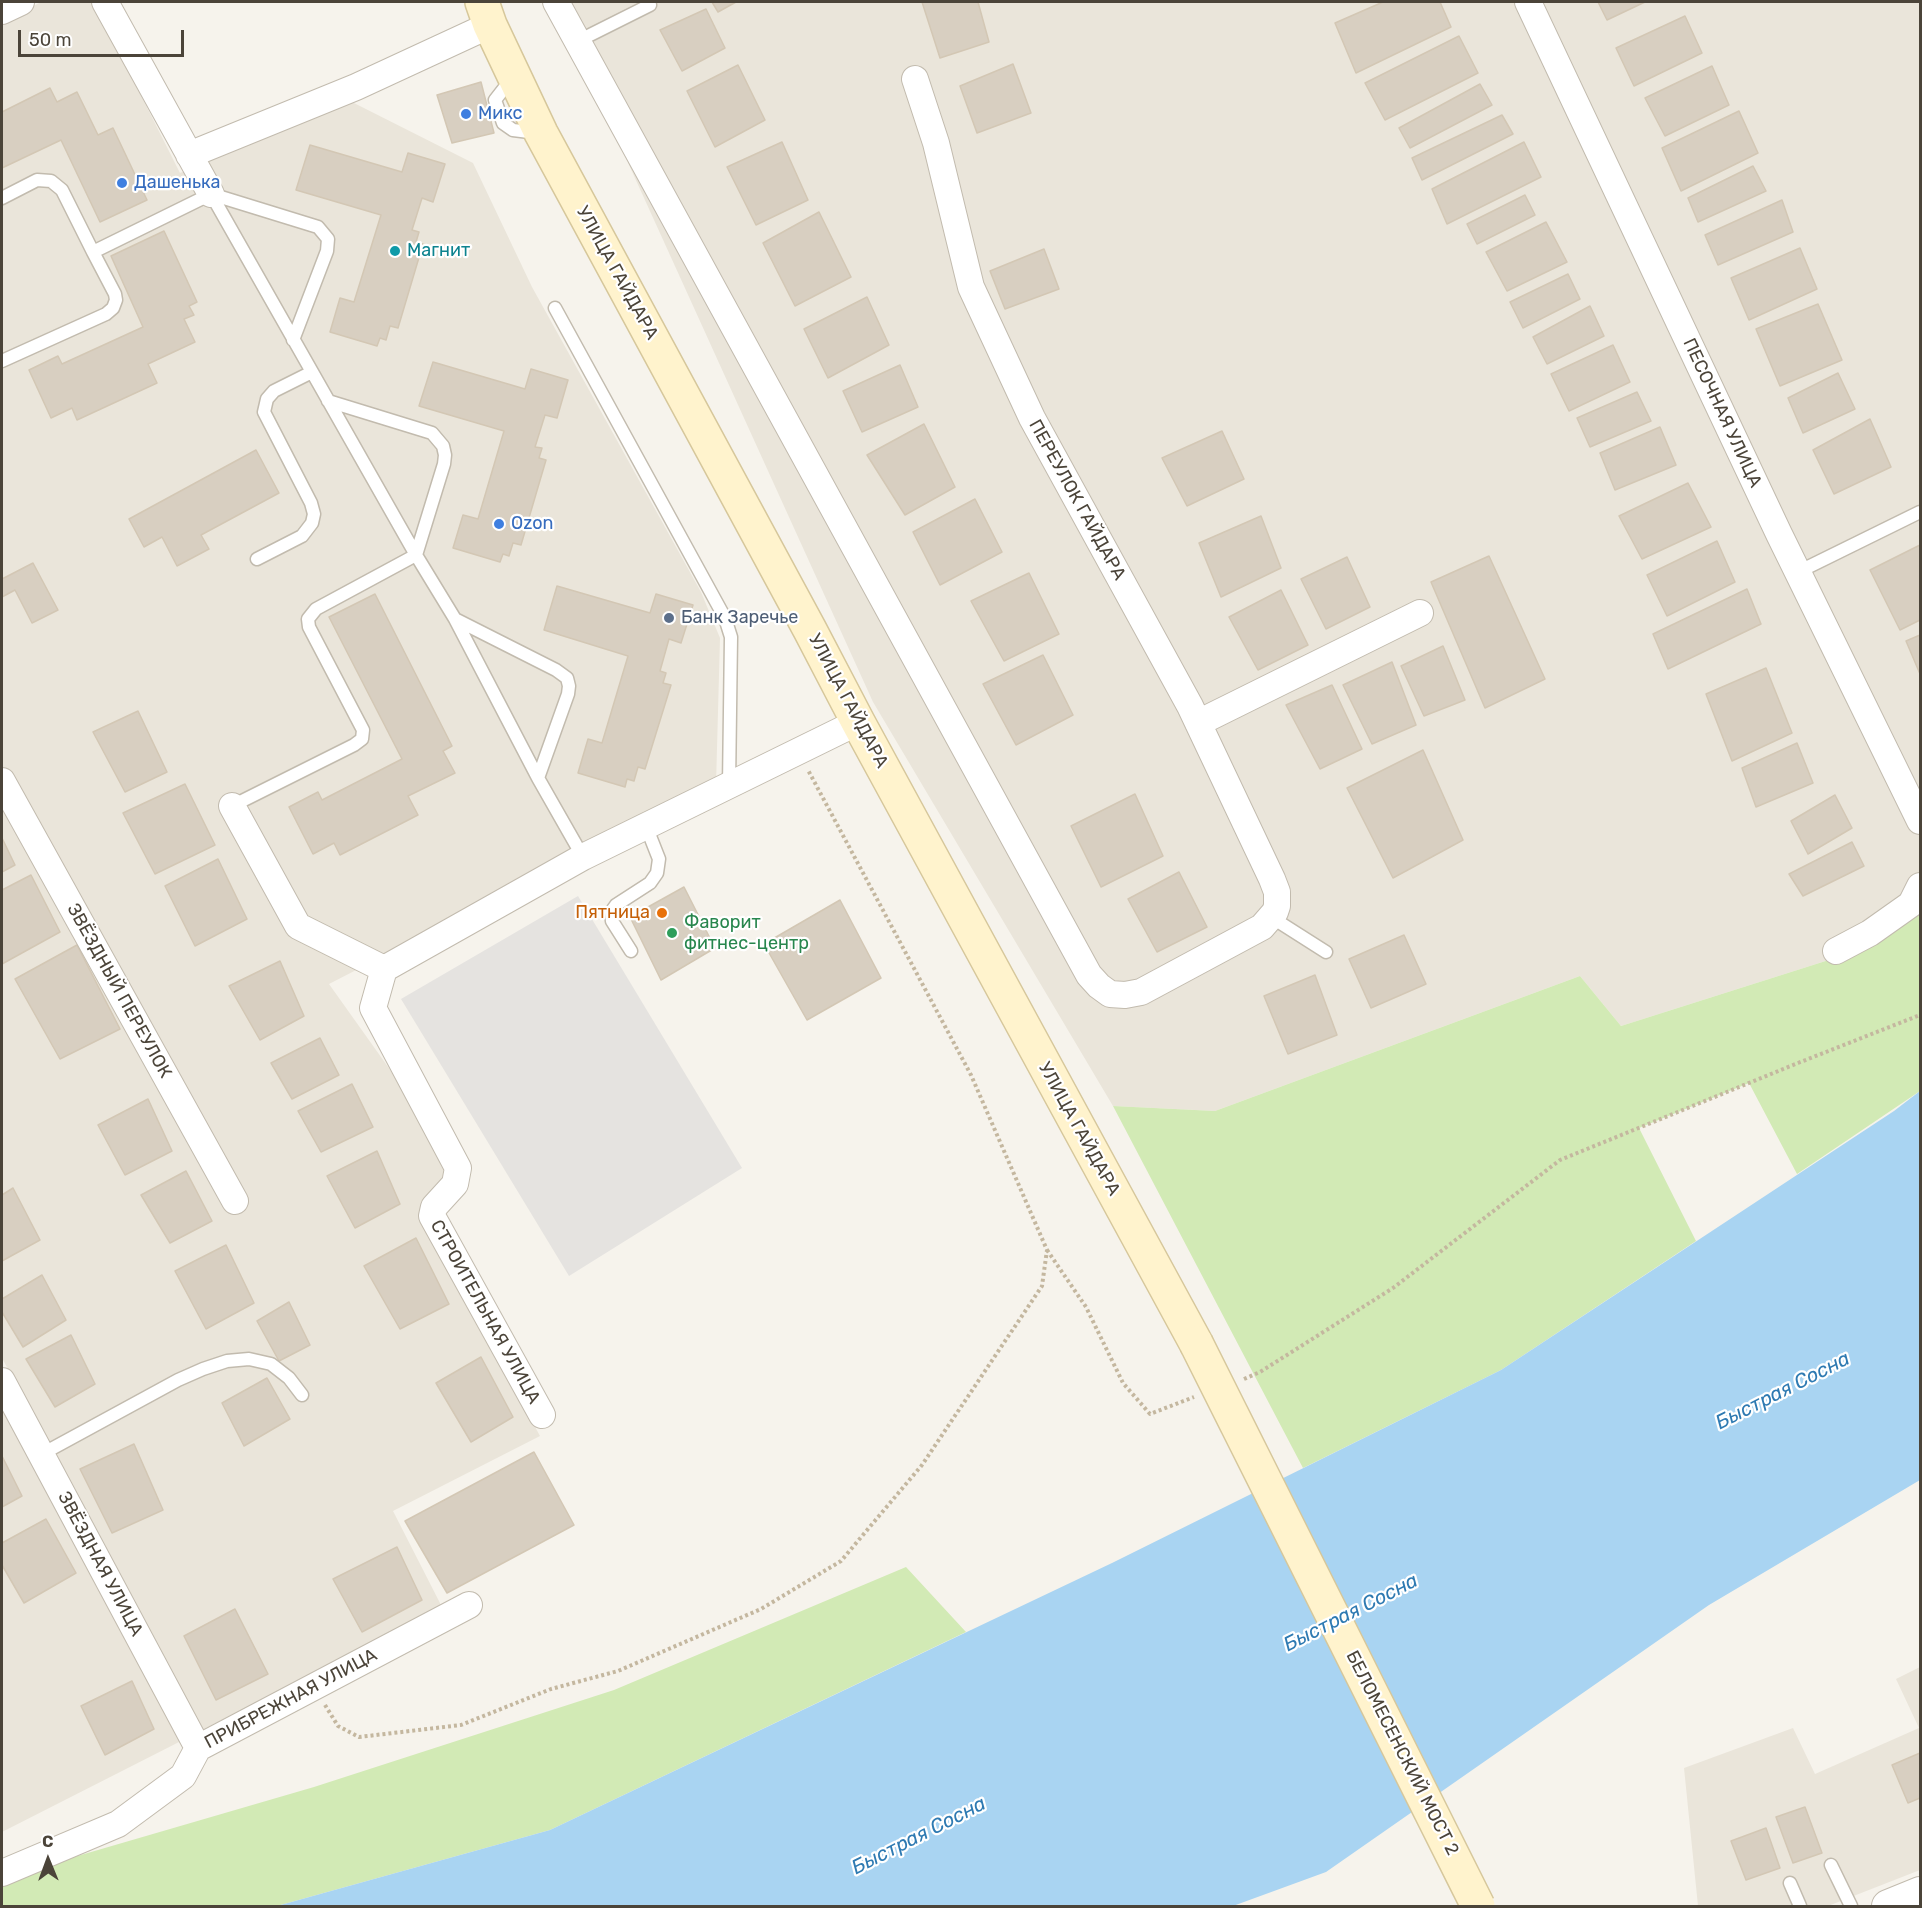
<!DOCTYPE html>
<html>
<head>
<meta charset="utf-8">
<style>
  body { margin:0 }
  #map { position:relative; width:1922px; height:1908px; overflow:hidden; background:#f6f3ec; font-family:Rubik,sans-serif }
  canvas { display:block }
  .frame { position:absolute; inset:0; border:3px solid #4b4439; pointer-events:none }
  .north { position:absolute; left:18px; top:1830px; width:60px; height:60px; -webkit-text-stroke:4px #fff; paint-order:stroke; rotate:359deg; font-size:16px; font-weight:700; line-height:24px; text-align:center; color:#4b4439 }
  .north::after { content:''; display:block; margin:auto; width:21px; height:27px; background:#4b4439; clip-path:polygon(50% 0,100% 100%,50% 72%,0 100%) }
  .scale { position:absolute; left:18px; top:30px; width:166px; height:27px; box-sizing:border-box; border:3px solid #4b4439; border-top:0; padding-left:8px; font-size:18px; line-height:21px; white-space:nowrap; color:#4b4439; -webkit-text-stroke:4px #fff; paint-order:stroke }
</style>
</head>
<body>
<div id="map">
<canvas width="1922" height="1908"></canvas>
<div class="frame"></div>
<div class="north">С</div>
<div class="scale">50 m</div>
</div>
<script>
const g = document.querySelector('canvas').getContext('2d');
g.lineJoin = 'round';
function fill(path, color) { g.fillStyle = color; g.fill(path, 'evenodd'); }
const shape = rows => new Path2D(rows.map(r => 'M' + r).join(''));
function strokePath(path, color, width, dash) { g.strokeStyle = color; g.lineWidth = width; g.lineCap = dash ? 'butt' : 'round'; g.setLineDash(dash || []); g.stroke(path); }
function write(font, color, halo, rows, align = 'center') {
  g.font = font + ' Rubik,sans-serif'; g.lineWidth = 4.5; g.setLineDash([]); g.textBaseline = 'middle'; g.strokeStyle = halo; g.fillStyle = color; for (const [text, x, y, turn = 0] of rows) {
    g.save(); g.translate(x, y); g.rotate((+turn || 0) * Math.PI / 180); g.textAlign = isNaN(turn) ? turn : align; if (halo) g.strokeText(text, 0, 0); g.fillText(text, 0, 0); g.restore();
  }
}
const residential = shape([
  [41,2,94,2,180,173,350,101,473,163,532,287,701,592,720,638,716,785,329,984,423,1116,450,1178,423,1200,423,1220,540,1436,393,1511,442,1607,202,1730,2,1358,2,22],
  [555,2,1920,2,1920,908,1854,952,1621,1026,1580,976,1215,1111,1113,1106,873,702],
  [2,1407,183,1740,2,1832],
  [1920,1667,1920,1870,1828,1906,1698,1906,1684,1768,1793,1728,1815,1774,1919,1728,1896,1679]
]);
const green = shape([
  [1920,908,1920,1091,1797,1174,1749,1083,1639,1128,1696,1241,1501,1370,1303,1468,1113,1106,1215,1111,1580,976,1621,1026,1854,952],
  [906,1567,966,1632,550,1830,277,1906,2,1906,2,1878,314,1787,614,1690]
]);
const parking = shape([
  [578,896,742,1168,569,1276,401,999]
]);
const water = shape([
  [1920,1091,1920,1480,1709,1605,1326,1872,1233,1906,277,1906,550,1830,1112,1563,1501,1370,1894,1111]
]);
const building = shape([
  [712,2,736,2,718,12,712,2],
  [922,2,978,2,989,42,940,58,922,2],
  [1383,2,1440,2,1451,27,1356,73,1335,23,1383,2],
  [1598,2,1645,2,1607,20,1598,2],
  [706,9,725,48,682,71,660,30,706,9],
  [1685,16,1702,53,1634,86,1616,48,1685,16],
  [1459,36,1478,73,1385,120,1365,83,1459,36],
  [1013,64,1031,113,977,133,960,86,1013,64],
  [738,65,765,120,715,147,687,91,738,65],
  [1712,66,1729,105,1665,136,1645,98,1712,66],
  [481,82,494,133,452,143,437,95,481,82],
  [1480,84,1492,105,1410,148,1399,128,1480,84],
  [50,88,57,102,77,92,98,135,113,128,147,200,100,222,61,140,2,168,2,112,50,88],
  [1739,111,1758,153,1681,191,1662,148,1739,111],
  [1502,115,1513,134,1422,180,1412,158,1502,115],
  [782,142,808,200,756,225,727,167,782,142],
  [1524,142,1541,177,1447,224,1432,189,1524,142],
  [310,145,402,172,408,153,445,164,433,202,422,198,412,230,419,232,416,242,423,244,398,328,390,326,386,340,380,338,377,346,330,332,340,298,354,302,381,215,296,190,310,145],
  [1753,166,1766,191,1698,222,1688,198,1753,166],
  [1525,195,1535,215,1477,244,1467,224,1525,195],
  [1782,200,1793,232,1718,265,1705,235,1782,200],
  [819,212,851,277,795,306,763,243,819,212],
  [1546,222,1567,262,1507,291,1486,252,1546,222],
  [164,231,197,302,189,306,194,315,184,319,195,342,148,364,157,383,77,420,72,408,51,418,29,370,58,356,62,364,143,327,111,256,164,231],
  [1800,248,1817,289,1749,320,1731,278,1800,248],
  [1044,249,1059,289,1005,309,990,271,1044,249],
  [1568,274,1580,299,1523,328,1510,302,1568,274],
  [867,297,889,345,828,378,804,329,867,297],
  [1818,304,1842,360,1780,386,1756,329,1818,304],
  [1590,306,1604,336,1547,364,1533,337,1590,306],
  [1613,345,1630,382,1569,411,1551,374,1613,345],
  [433,362,525,389,531,369,568,380,557,418,545,415,535,447,542,448,539,458,546,460,521,545,513,543,509,556,503,554,500,562,453,548,463,515,478,519,504,431,419,406,433,362],
  [900,365,918,407,862,432,843,391,900,365],
  [1838,373,1855,409,1803,433,1788,398,1838,373],
  [1637,392,1651,421,1590,447,1577,418,1637,392],
  [1870,419,1891,467,1834,494,1813,450,1870,419],
  [924,424,955,487,905,515,867,455,924,424],
  [1660,427,1676,465,1615,490,1600,453,1660,427],
  [1222,431,1244,479,1187,506,1162,458,1222,431],
  [256,450,279,493,201,535,209,549,177,566,162,537,144,547,129,519,256,450],
  [1688,483,1711,527,1642,559,1619,516,1688,483],
  [975,499,1002,552,940,585,913,532,975,499],
  [1261,516,1281,568,1221,597,1199,543,1261,516],
  [1717,541,1735,582,1667,616,1647,575,1717,541],
  [1920,545,1920,620,1900,630,1870,570,1920,545],
  [1489,556,1545,679,1485,708,1431,582,1489,556],
  [1347,557,1370,607,1326,629,1301,579,1347,557],
  [33,563,58,610,32,623,15,590,2,597,2,579,33,563],
  [1029,573,1059,634,1004,661,971,601,1029,573],
  [557,586,650,613,656,594,693,605,681,643,669,639,660,671,666,673,663,683,671,685,645,769,638,767,634,781,627,779,625,787,578,773,588,739,602,743,628,656,544,630,557,586],
  [1747,589,1761,624,1668,669,1653,634,1747,589],
  [1281,590,1308,645,1258,670,1229,617,1281,590],
  [375,594,452,746,443,751,455,773,408,796,418,815,340,855,334,843,313,854,289,807,318,792,322,800,402,759,329,617,375,594],
  [1920,635,1920,674,1906,641,1920,635],
  [1443,646,1465,700,1424,716,1401,666,1443,646],
  [1043,655,1073,715,1016,745,983,684,1043,655],
  [1392,662,1416,725,1372,744,1343,685,1392,662],
  [1766,668,1792,733,1732,761,1706,694,1766,668],
  [1332,685,1362,749,1320,769,1286,705,1332,685],
  [138,711,167,772,125,792,93,732,138,711],
  [1797,743,1813,783,1756,807,1742,768,1797,743],
  [1423,750,1463,840,1393,878,1347,788,1423,750],
  [185,784,215,845,155,874,123,813,185,784],
  [1135,794,1163,856,1101,887,1071,826,1135,794],
  [1835,795,1852,828,1808,854,1791,821,1835,795],
  [2,838,15,865,2,872,2,838],
  [1852,842,1864,866,1803,896,1789,874,1852,842],
  [218,859,247,919,195,946,165,886,218,859],
  [1179,872,1207,927,1157,952,1128,899,1179,872],
  [31,875,60,932,2,964,2,890,31,875],
  [684,887,715,948,661,980,630,917,684,887],
  [840,900,881,978,807,1020,764,944,840,900],
  [1404,935,1426,984,1371,1008,1349,959,1404,935],
  [77,945,120,1029,60,1059,15,979,77,945],
  [280,961,304,1016,260,1040,229,986,280,961],
  [1315,975,1337,1035,1288,1054,1264,996,1315,975],
  [320,1038,339,1075,292,1099,271,1063,320,1038],
  [352,1084,373,1127,321,1152,298,1111,352,1084],
  [148,1099,172,1151,125,1175,98,1125,148,1099],
  [377,1151,400,1204,355,1228,327,1176,377,1151],
  [186,1171,212,1221,170,1243,141,1195,186,1171],
  [13,1188,40,1240,2,1261,2,1195,13,1188],
  [416,1238,449,1304,400,1329,364,1266,416,1238],
  [226,1245,254,1303,206,1329,175,1271,226,1245],
  [42,1275,66,1320,23,1347,2,1312,2,1299,42,1275],
  [289,1302,310,1345,279,1361,257,1321,289,1302],
  [71,1335,95,1384,55,1407,26,1359,71,1335],
  [481,1357,513,1417,471,1442,436,1383,481,1357],
  [267,1378,290,1419,244,1446,222,1403,267,1378],
  [134,1444,163,1510,112,1533,80,1469,134,1444],
  [534,1452,574,1525,447,1593,405,1521,534,1452],
  [2,1456,22,1496,2,1507,2,1456],
  [46,1519,76,1573,24,1603,2,1565,2,1543,46,1519],
  [397,1547,422,1600,362,1632,333,1579,397,1547],
  [235,1609,268,1674,216,1700,184,1636,235,1609],
  [132,1681,154,1729,105,1755,81,1706,132,1681],
  [1920,1753,1920,1798,1908,1803,1892,1765,1920,1753],
  [1805,1807,1822,1853,1793,1863,1776,1817,1805,1807],
  [1766,1828,1780,1868,1746,1880,1731,1841,1766,1828]
]);
const path = shape([
  [1047,1250,1086,1307,1123,1383,1150,1414,1194,1397],
  [1244,1379,1260,1372,1393,1288,1560,1160,1798,1063,1920,1015],
  [325,1705,338,1726,359,1737,461,1725,551,1689,618,1671,761,1609,841,1561,922,1465,1042,1286,1047,1250,971,1075,808,770]
]);
const service = shape([
  [578,41,650,5],
  [513,77,495,100,503,123,513,130,537,133],
  [211,194,416,555,455,619,538,778,583,857],
  [2,198,37,180,51,181,62,190,93,252,211,194,318,227,328,239,327,251,293,340],
  [555,308,725,618,731,637,729,785],
  [2,361,106,314,113,308,116,300,115,294,93,252],
  [257,559,302,536,312,523,314,514,311,503,264,412,267,399,274,391,312,372],
  [1798,572,1920,512],
  [455,619,556,670,567,678,569,686,568,694,538,778],
  [232,806,354,745,362,739,363,730,309,627,308,619,316,609,416,555,444,464,445,455,443,446,432,433,328,401],
  [1271,917,1326,952],
  [631,951,612,921,611,912,616,905,650,883,657,873,659,859,646,826],
  [42,1454,178,1380,203,1369,227,1361,249,1359,271,1364,289,1378,302,1395],
  [1831,1865,1851,1906],
  [1790,1883,1800,1906]
]);
const minor = shape([
  [105,2,211,194],
  [556,2,1089,975,1099,986,1110,994,1125,995,1141,992,1262,927,1275,912,1277,906,1277,892,1272,879,1190,706,1032,418,971,287,936,143,915,79],
  [1528,2,1779,534,1920,821],
  [2,11,21,2],
  [189,155,356,87,490,25],
  [1198,723,1420,613],
  [2,781,235,1201],
  [232,806,298,926,384,969],
  [1836,951,1870,933,1911,904,1920,886],
  [384,969,583,857,858,722],
  [384,969,373,1008,458,1168,455,1184,434,1207,432,1216,542,1415],
  [2,1381,198,1748],
  [2,1873,118,1824,183,1776,198,1748,469,1605]
]);
const tertiary = shape([
  [1888,1906,1920,1893]
]);
const secondary = shape([
  [482,2,490,25,541,133,810,630,858,722,1196,1343]
]);
const secondaryBridge = shape([
  [1196,1343,1478,1906]
]);
const markers = [
  [466,114,6,"#3f7fe0"],
  [122,183,6,"#3f7fe0"],
  [395,251,6,"#0f9aa8"],
  [499,524,6,"#3f7fe0"],
  [669,618,6,"#5c6f8a"],
  [662,913,6,"#e8710a"],
  [672,933,6,"#2e9e5b"]
];
const shopNames = [
  ["Микс",478,114],
  ["Дашенька",134,183],
  ["Ozon",511,524]
];
const cultureNames = [
  ["Магнит",407,251]
];
const streetNames = [
  ["УЛИЦА ГАЙДАРА",617,273,61],
  ["ПЕСОЧНАЯ УЛИЦА",1722,413,65],
  ["ПЕРЕУЛОК ГАЙДАРА",1077,500,61],
  ["УЛИЦА ГАЙДАРА",848,701,62],
  ["ЗВЁЗДНЫЙ ПЕРЕУЛОК",119,991,61],
  ["УЛИЦА ГАЙДАРА",1079,1129,61],
  ["СТРОИТЕЛЬНАЯ УЛИЦА",485,1312,61],
  ["ЗВЁЗДНАЯ УЛИЦА",100,1564,62],
  ["ПРИБРЕЖНАЯ УЛИЦА",291,1699,-28],
  ["БЕЛОМЕСЕНСКИЙ МОСТ 2",1402,1753,63]
];
const serviceNames = [
  ["Банк Заречье",681,618]
];
const foodNames = [
  ["Пятница",650,913]
];
const leisureNames = [
  ["Фаворит",684,923],
  ["фитнес-центр",684,944]
];
const waterNames = [
  ["Быстрая Сосна",1783,1391,-27],
  ["Быстрая Сосна",1351,1613,-27],
  ["Быстрая Сосна",919,1836,-27]
];
fill(residential, '#eae5da');
fill(green, '#d2eab5');
fill(parking, '#e5e3e0');
fill(water, '#a9d4f2');
fill(building, '#d8cfc1');
strokePath(building, '#d3c7b4', 1.5);
strokePath(service, '#c2bbae', 15);
strokePath(minor, '#c2bbae', 28);
strokePath(tertiary, '#c2bbae', 34);
strokePath(secondary, '#d6c79b', 36);
strokePath(path, '#c4b79f', 4, [3, 3]);
strokePath(service, '#fff', 12);
strokePath(minor, '#fff', 26);
strokePath(tertiary, '#fff', 32);
strokePath(secondary, '#fff3cd', 33);
strokePath(secondaryBridge, '#d6c79b', 36, []);
strokePath(secondaryBridge, '#fff3cd', 33);
for (const [x, y, r, color] of markers) { const dot = new Path2D(); dot.arc(x, y, r, 0, 2 * Math.PI); g.fillStyle = color; g.fill(dot); strokePath(dot, '#fff', 2); }
write('18px', '#366cbe', '#fff', shopNames, 'left');
write('18px', '#0d838f', '#fff', cultureNames, 'left');
write('18px', '#4b4439', '#fff', streetNames);
write('18px', '#4e5e75', '#fff', serviceNames, 'left');
write('18px', '#c56008', '#fff', foodNames, 'right');
write('18px', '#27864d', '#fff', leisureNames, 'left');
write('italic 20px', '#2e7ab2', '#fff', waterNames);
</script>
</body>
</html>
